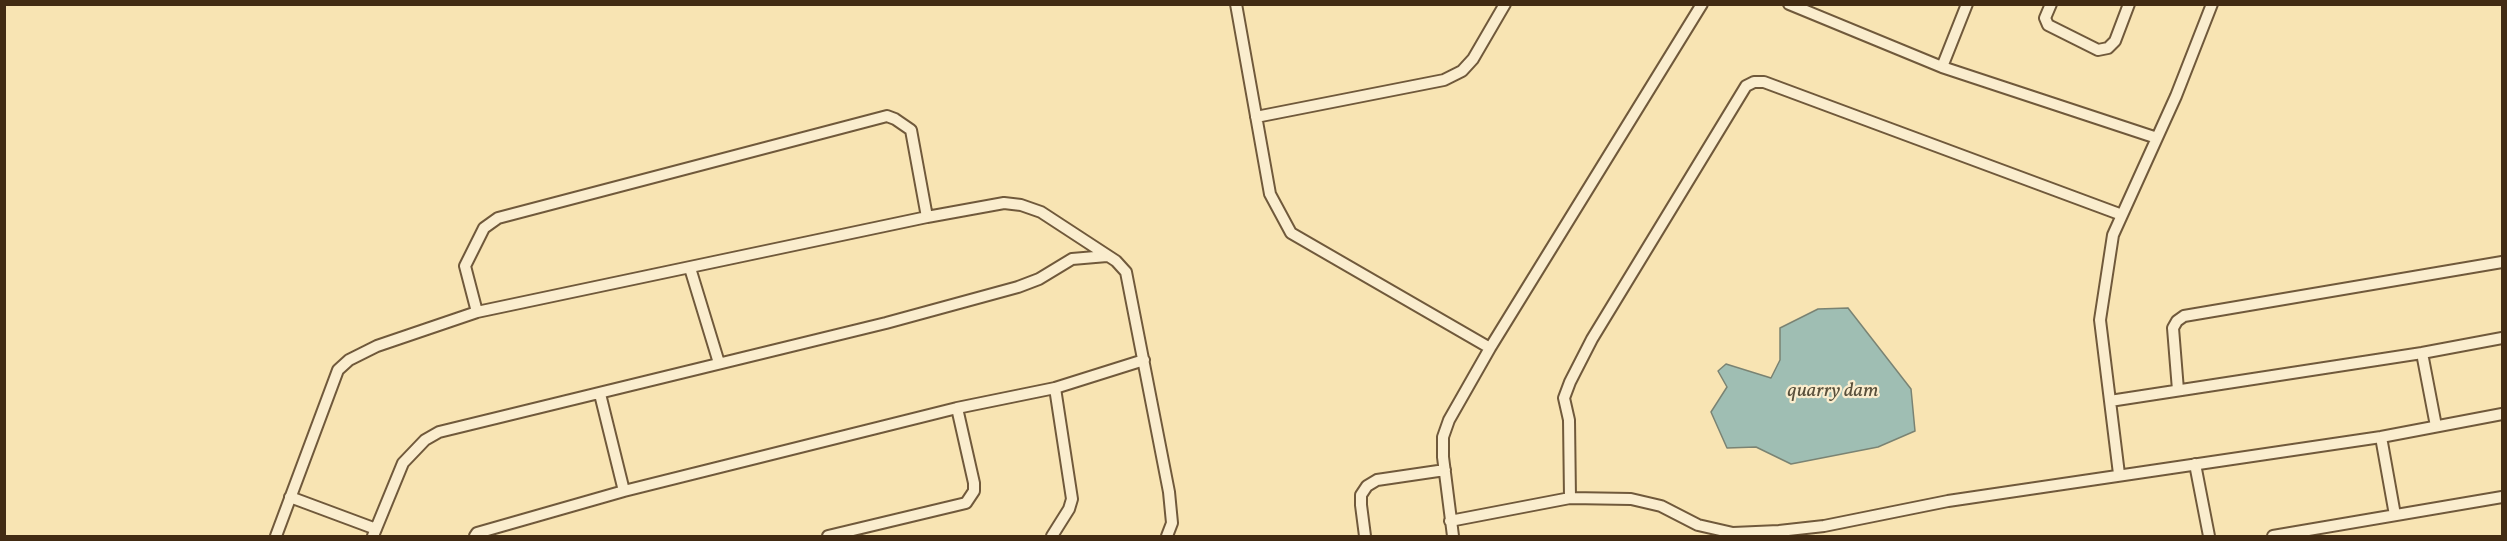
<!DOCTYPE html>
<html>
<head>
<meta charset="utf-8">
<style>
  body { margin:0 }
  #map { position:relative; width:2507px; height:541px; overflow:hidden; background:#f8e4b3; font-family:Vollkorn,serif }
  canvas { display:block }
  .frame { position:absolute; inset:0; border:6px solid #422b13; pointer-events:none }
</style>
</head>
<body>
<div id="map">
<canvas width="2507" height="541"></canvas>
<div class="frame"></div>
</div>
<script>
const g = document.querySelector('canvas').getContext('2d');
g.lineJoin = 'round';
function fill(path, color) { g.fillStyle = color; g.fill(path, 'evenodd'); }
const shape = rows => new Path2D(rows.map(r => 'M' + r).join(''));
function strokePath(path, color, width, dash) { g.strokeStyle = color; g.lineWidth = width; g.lineCap = dash ? 'butt' : 'round'; g.setLineDash(dash || []); g.stroke(path); }
function write(font, color, halo, rows, align = 'center') {
  g.font = font + ' Vollkorn,serif'; g.lineWidth = 4.5; g.setLineDash([]); g.textBaseline = 'middle'; g.strokeStyle = halo; g.fillStyle = color; for (const [text, x, y, turn = 0] of rows) {
    g.save(); g.translate(x, y); g.rotate((+turn || 0) * Math.PI / 180); g.textAlign = isNaN(turn) ? turn : align; if (halo) g.strokeText(text, 0, 0); g.fillText(text, 0, 0); g.restore();
  }
}
const water = shape([
  [1848,308,1911,389,1915,431,1878,447,1791,464,1756,447,1727,448,1711,412,1727,387,1718,371,1726,364,1771,378,1780,360,1780,328,1818,309,1848,308]
]);
const minor = shape([
  [1236,4,1270,194,1291,233,1490,348],
  [1789,4,1942,67,1967,4],
  [2051,4,2045,18,2048,25,2098,50,2108,48,2115,41,2129,4],
  [1942,67,2157,138],
  [1256,117,1444,80,1462,71,1473,59,1505,4],
  [690,268,719,363],
  [477,312,465,266,484,228,498,218,887,116,895,119,911,130,927,217],
  [2422,353,2436,426],
  [2178,390,2173,328,2177,321,2184,316,2502,262],
  [600,394,624,491],
  [2110,401,2422,353,2502,338],
  [2381,437,2395,515],
  [2195,464,2209,536],
  [2119,474,2100,320,2113,235,2176,96,2212,4],
  [290,497,376,529],
  [1570,498,1569,420,1564,398,1570,382,1592,339,1746,86,1754,82,1764,82,2122,215],
  [1450,521,1570,498,1631,499,1661,506,1698,525,1733,533,1779,531,1824,526,1948,501,2381,437,2502,414],
  [276,536,338,370,349,360,377,346,477,312,927,217,1004,203,1021,205,1041,212,1116,261,1126,272,1169,492,1172,523,1167,536],
  [373,536,403,463,425,440,439,432,886,323,1018,287,1039,279,1072,259,1107,256],
  [475,536,477,533,624,491,957,408,1055,388,1144,360],
  [828,536,966,503,974,491,974,483,957,408],
  [1052,536,1069,509,1072,499,1055,388],
  [1365,536,1361,505,1361,495,1367,486,1377,480,1445,470],
  [1453,536,1443,457,1443,437,1449,420,1490,348,1702,4],
  [2273,536,2502,497]
]);
const waterNames = [
  ["quarry dam",1833,392]
];
fill(water, '#9fbeb3');
strokePath(water, '#7a8373', 1.5);
strokePath(minor, '#70593b', 14);
strokePath(minor, '#faedce', 10);
write('italic 20px', '#59503b', '#faedce', waterNames);
</script>
</body>
</html>
